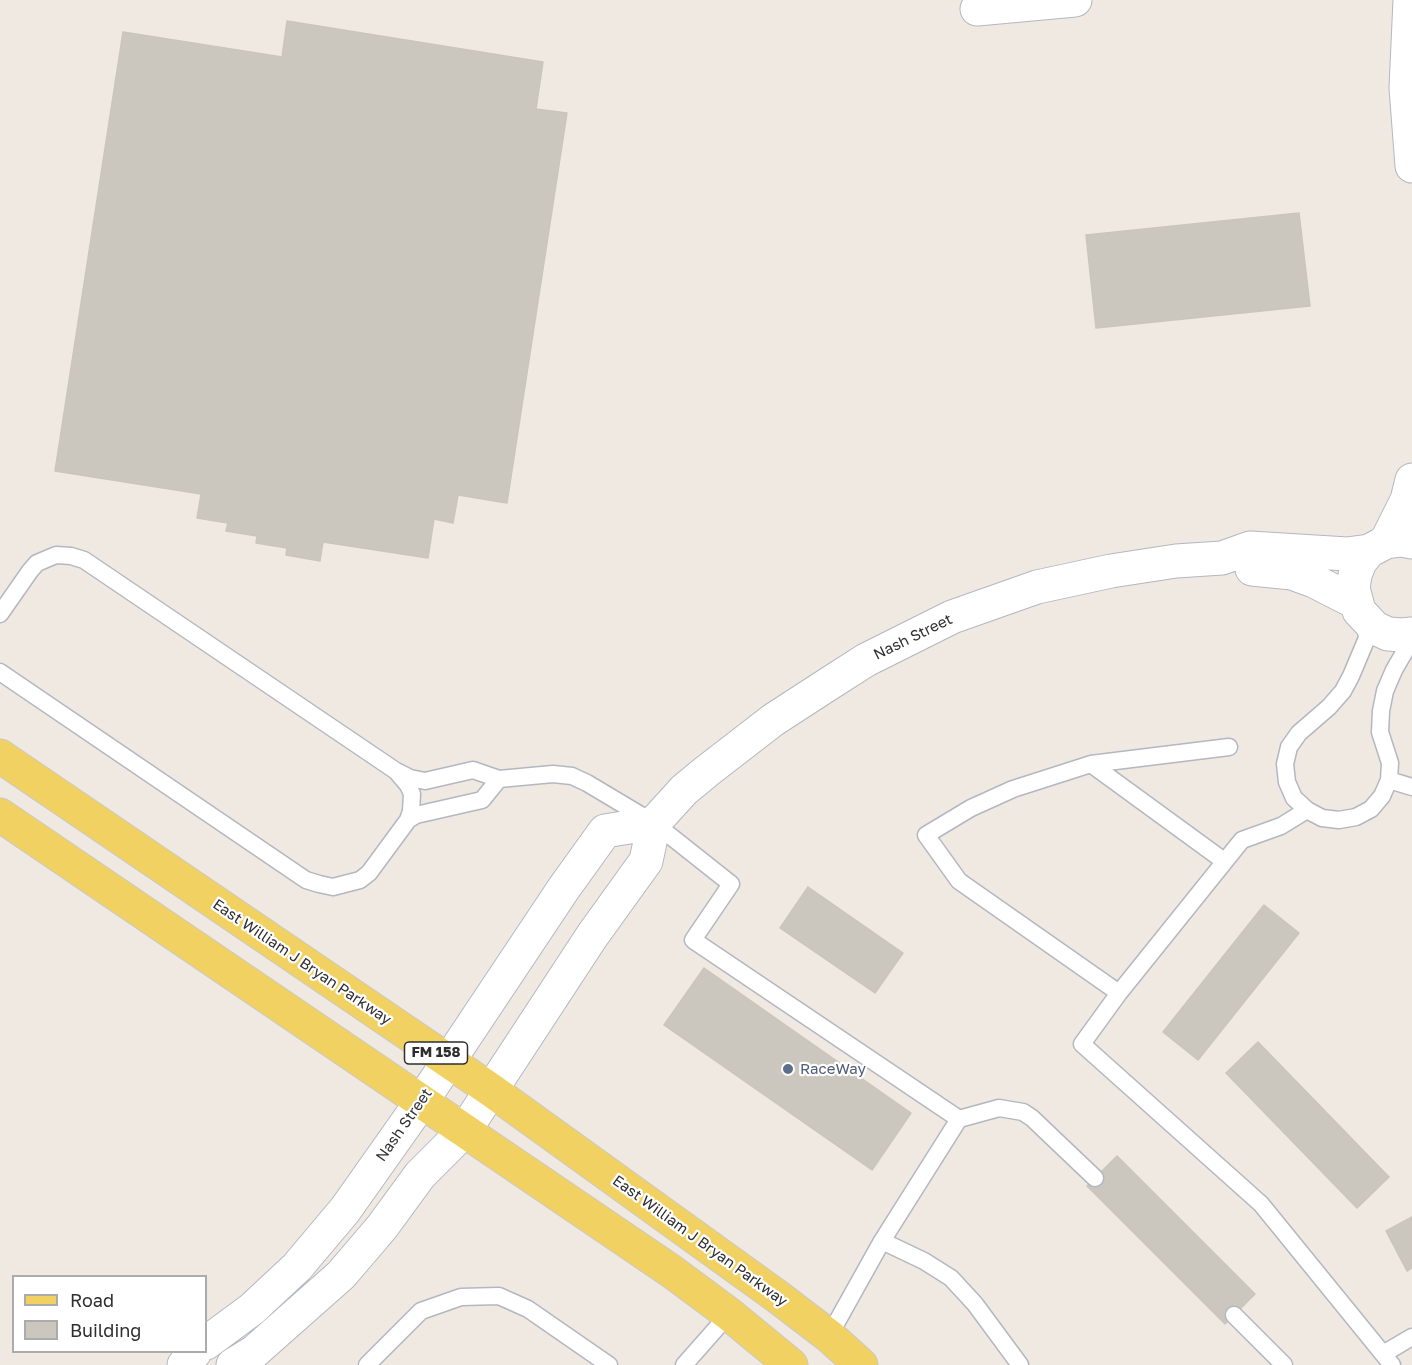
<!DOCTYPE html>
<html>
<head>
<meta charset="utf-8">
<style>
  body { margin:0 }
  #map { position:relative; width:1412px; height:1365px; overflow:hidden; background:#efe9e1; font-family:"Golos Text",sans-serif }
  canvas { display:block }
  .legend { position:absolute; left:12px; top:1275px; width:195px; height:78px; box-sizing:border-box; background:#fff; border:2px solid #ababab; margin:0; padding:8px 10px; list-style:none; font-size:18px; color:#2e2e2e }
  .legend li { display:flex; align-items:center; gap:12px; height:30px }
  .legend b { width:30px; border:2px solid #ababab }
</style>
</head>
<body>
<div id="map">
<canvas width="1412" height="1365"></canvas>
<ul class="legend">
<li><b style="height:8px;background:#f2d163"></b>Road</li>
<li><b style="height:16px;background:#cbc7bf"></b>Building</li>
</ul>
</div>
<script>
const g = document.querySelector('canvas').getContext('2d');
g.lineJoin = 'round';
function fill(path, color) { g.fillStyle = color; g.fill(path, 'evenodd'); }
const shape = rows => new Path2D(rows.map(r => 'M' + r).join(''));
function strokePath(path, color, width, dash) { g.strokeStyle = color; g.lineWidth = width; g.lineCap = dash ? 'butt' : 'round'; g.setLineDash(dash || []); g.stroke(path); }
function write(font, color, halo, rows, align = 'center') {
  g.font = font + ' "Golos Text",sans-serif'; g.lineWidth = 4.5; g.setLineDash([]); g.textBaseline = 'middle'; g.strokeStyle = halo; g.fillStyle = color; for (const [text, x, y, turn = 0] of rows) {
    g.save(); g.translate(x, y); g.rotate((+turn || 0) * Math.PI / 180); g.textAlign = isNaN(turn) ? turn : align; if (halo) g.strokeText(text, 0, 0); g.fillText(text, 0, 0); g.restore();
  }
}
const building = shape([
  [287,21,543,62,536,109,567,113,507,503,458,495,453,523,434,519,428,558,323,542,320,561,286,555,287,548,256,543,257,536,226,531,228,523,197,518,201,494,55,471,123,32,282,57,287,21],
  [1299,213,1310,306,1096,328,1086,235,1299,213],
  [808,887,903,953,875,993,780,928,808,887],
  [1264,905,1299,933,1198,1060,1163,1032,1264,905],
  [704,968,911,1113,872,1170,664,1025,704,968],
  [1258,1042,1389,1177,1357,1208,1226,1073,1258,1042],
  [1117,1156,1255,1294,1225,1324,1087,1186,1117,1156],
  [1412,1217,1412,1268,1407,1271,1386,1231,1412,1217]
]);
const service = shape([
  [0,614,30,571,37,563,56,555,71,556,84,560,396,771,410,778,425,781,473,770,499,779,553,774,572,776,587,783,654,823,731,884,693,940,959,1119,882,1241,829,1336],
  [1365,620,1367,638,1351,676,1343,691,1329,707,1299,733,1289,747,1285,764,1287,782,1294,798,1307,810,1322,818,1339,820,1356,817,1371,809,1382,796,1389,780,1390,763,1380,732,1381,711,1385,691,1394,670,1412,639],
  [0,672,306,880,319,884,333,887,360,880,369,873,408,820,416,815,482,800,499,779],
  [1091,764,1229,747],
  [397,772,408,785,412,794,411,811,408,820],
  [1389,780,1412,787],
  [1224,861,1091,764,1013,789,971,808,926,835,959,881,1119,993,1082,1044,1261,1204,1392,1365],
  [1119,993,1242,840,1281,826,1307,810],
  [959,1119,999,1108,1023,1112,1032,1118,1095,1178],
  [882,1241,924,1261,951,1278,975,1304,1020,1365],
  [1234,1315,1284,1365],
  [1383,1354,1412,1337],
  [367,1365,421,1311,461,1297,499,1296,528,1309,609,1365],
  [684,1365,729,1314]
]);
const minor = shape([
  [977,9,1075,0],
  [206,1343,252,1309,297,1267,345,1210,422,1101],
  [184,1365,195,1352],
  [233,1365,254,1352,341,1275,382,1227,420,1175,465,1130]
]);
const tertiary = shape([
  [1410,0,1406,88,1412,166],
  [1386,542,1407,500,1412,480],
  [1412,542,1401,540,1386,542,1369,551,1360,562,1355,575,1353,588,1359,611,1375,628,1388,634,1403,635,1412,634],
  [1252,569,1292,573,1314,581,1355,602],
  [422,1101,564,888,605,831,654,823],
  [465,1130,592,936,646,861,654,823,684,790,707,771,773,720,830,683,866,660,952,617,1037,587,1111,571,1176,561,1222,558,1250,548,1347,554,1369,551]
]);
const primary = shape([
  [0,756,491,1090,778,1297,829,1336,861,1365],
  [0,815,671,1271,729,1314,791,1365]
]);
const markers = [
  [788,1069,6,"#5c6f8a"]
];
const shields = [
  [436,1053,63]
];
const shieldNames = [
  ["FM 158",436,1053]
];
const streetNames = [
  ["Nash Street",913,637,-26],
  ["East William J Bryan Parkway",302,962,34],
  ["Nash Street",404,1125,-55],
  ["East William J Bryan Parkway",700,1241,36]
];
const serviceNames = [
  ["RaceWay",800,1069]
];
fill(building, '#cbc7bf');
strokePath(building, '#cbc5ba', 1.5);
strokePath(service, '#b4b7c1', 19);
strokePath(minor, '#b4b7c1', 35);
strokePath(tertiary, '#b4b7c1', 35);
strokePath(primary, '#c9c9c9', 35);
strokePath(service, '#fff', 16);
strokePath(minor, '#fff', 33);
strokePath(tertiary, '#fff', 33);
strokePath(primary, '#f2d163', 33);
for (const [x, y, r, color] of markers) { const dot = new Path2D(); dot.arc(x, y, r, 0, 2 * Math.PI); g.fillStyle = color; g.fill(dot); strokePath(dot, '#fff', 2); }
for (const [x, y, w] of shields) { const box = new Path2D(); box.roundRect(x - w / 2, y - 11, w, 22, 4.5); g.fillStyle = '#fff'; g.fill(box); strokePath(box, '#2e2e2e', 1.5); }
write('bold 14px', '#2e2e2e', null, shieldNames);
write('15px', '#2e2e2e', '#fff', streetNames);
write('15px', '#4e5e75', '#fff', serviceNames, 'left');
</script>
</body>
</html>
